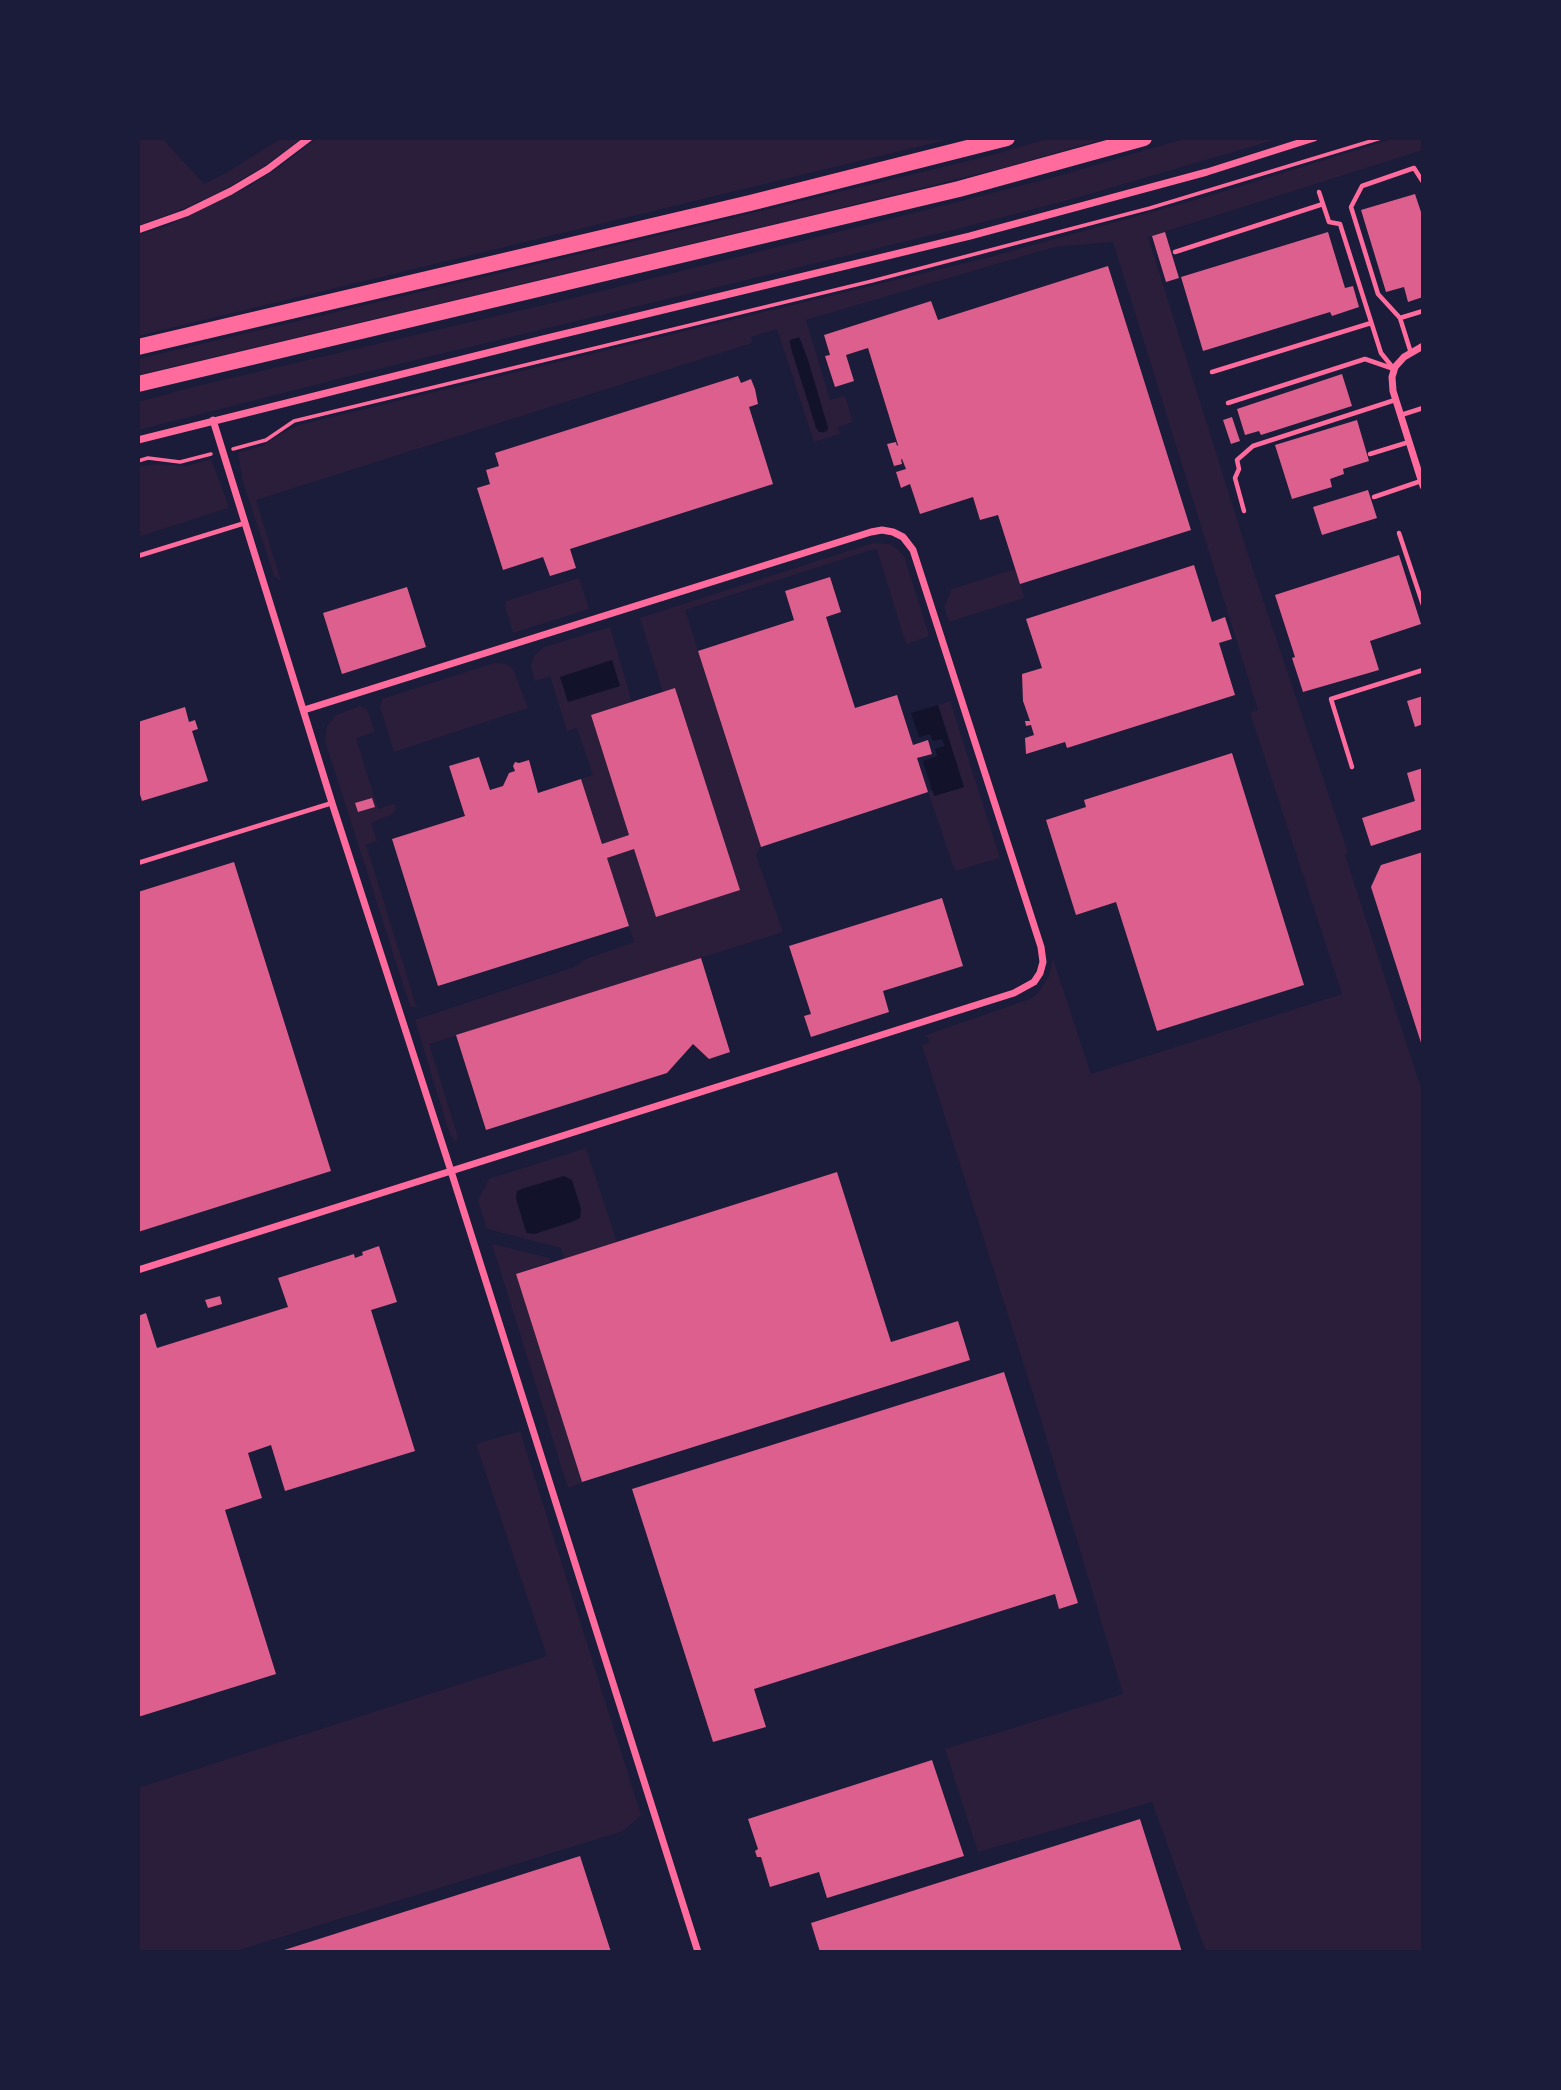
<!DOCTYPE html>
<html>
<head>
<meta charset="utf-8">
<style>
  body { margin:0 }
  #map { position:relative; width:1561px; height:2090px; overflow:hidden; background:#1b1b3a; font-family:Mulish,sans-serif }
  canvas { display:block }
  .frame { position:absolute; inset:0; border:140px solid #1b1b3a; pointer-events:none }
</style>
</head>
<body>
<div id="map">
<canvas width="1561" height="2090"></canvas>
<div class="frame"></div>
</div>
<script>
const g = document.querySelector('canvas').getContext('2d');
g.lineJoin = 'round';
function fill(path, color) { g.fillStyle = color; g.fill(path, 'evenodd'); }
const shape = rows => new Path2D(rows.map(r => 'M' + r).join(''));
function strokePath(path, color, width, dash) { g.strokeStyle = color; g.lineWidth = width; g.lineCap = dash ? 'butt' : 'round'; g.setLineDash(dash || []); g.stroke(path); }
const green = shape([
  [138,138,162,138,204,184,226,173,282,138,302,138,266,165,222,191,185,208,138,226],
  [317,138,954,138,138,336,138,235,167,226,248,187,278,168],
  [1051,138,1107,138,1010,166,816,214,138,375,138,359,740,216,992,155],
  [1187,138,1281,138,1076,198,961,228,362,373,138,430,138,402,201,385,565,300,961,201,1058,176],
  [1395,138,1423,138,1423,150,1148,237,1253,570,1348,852,1345,855,1423,1094,1423,1952,1206,1952,1152,1802,978,1852,945,1749,1123,1694,1035,1400,922,1045,930,1042,926,1035,1030,999,1039,992,1049,976,1053,959,1091,1074,1342,994,1250,713,1258,710,1113,242,1054,247,806,320,830,400,845,396,853,422,838,427,840,434,814,442,777,329,751,337,752,343,256,500,281,581,274,576,243,482,238,453,261,446,279,435,299,425,990,257,1209,196],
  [801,340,828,427,826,431,823,433,819,432,816,427,791,348,790,341],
  [211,459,228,504,228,508,138,537,138,466,158,464,187,466],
  [873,543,889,544,895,547,904,556,929,635,927,637,906,644,877,550,874,549,685,610,761,847,756,855,783,932,429,1044,458,1137,455,1141,449,1132,415,1020,574,967,586,959,634,942,607,858,634,849,656,917,739,890,675,688,663,692,640,618],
  [1015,569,1025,598,949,622,944,606,952,589],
  [579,578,589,609,513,633,505,606,506,601],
  [610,627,632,702,591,715,629,835,602,844,581,779,593,775,577,728,567,731,550,676,535,681,531,666,534,656,544,647],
  [494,663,507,664,513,669,528,708,394,752,380,707,382,699],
  [950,701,1000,858,955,871,928,792,932,790,934,796,964,787,938,705],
  [360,706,367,709,375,732,356,738,378,809,395,804,396,807,393,814,371,823,377,841,366,845,417,1008,410,1006,325,741,327,726,336,715],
  [586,1148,617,1242,564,1259,561,1248,487,1229,478,1200,489,1179],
  [564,1176,577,1220,534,1234,525,1230,516,1198,520,1189],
  [492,1244,550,1258,551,1262,516,1274,582,1483,568,1488],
  [520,1431,641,1815,623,1831,233,1952,138,1952,138,1788,547,1656,476,1444]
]);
const water = shape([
  [799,337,808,360,828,428,827,431,823,432,819,432,816,427,791,348,790,340],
  [612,660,620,686,568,702,560,677],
  [938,705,964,787,934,796,923,761,937,756,935,749,945,746,942,739,933,741,930,734,919,737,911,713],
  [564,1176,572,1180,581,1209,580,1218,571,1222,534,1234,527,1233,516,1198,517,1191]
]);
const building = shape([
  [1415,194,1423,218,1423,297,1408,302,1404,287,1386,292,1361,210],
  [1165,232,1179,278,1166,282,1152,236],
  [1328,232,1345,288,1353,286,1359,307,1332,316,1330,312,1203,351,1181,277],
  [1108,266,1191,530,1020,584,998,515,980,520,973,497,920,514,910,484,901,488,896,472,906,469,902,459,901,459,902,464,894,466,887,444,896,442,897,446,898,445,868,348,846,355,854,381,835,387,825,356,830,355,824,335,931,301,938,320],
  [1342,374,1352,406,1261,435,1259,431,1245,435,1237,409],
  [738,376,741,383,751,379,755,389,758,404,749,407,773,484,570,549,576,568,550,576,543,557,503,570,477,488,490,484,486,470,499,466,495,453],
  [1232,417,1240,441,1231,444,1223,420],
  [1357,420,1369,461,1343,469,1344,474,1330,479,1332,487,1292,499,1275,445],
  [1368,490,1377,518,1322,535,1313,507],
  [1399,555,1421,624,1370,641,1379,670,1303,692,1292,658,1295,657,1275,595],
  [1194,565,1212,622,1225,617,1232,639,1219,643,1235,695,1067,748,1065,742,1026,754,1025,738,1034,735,1031,725,1026,726,1025,721,1030,721,1023,701,1022,674,1042,668,1026,619],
  [830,577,841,612,826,617,855,708,897,695,913,745,928,740,932,754,917,758,928,792,761,847,698,651,794,620,785,591],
  [407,587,426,647,342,674,323,613],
  [675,688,740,890,656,917,634,849,607,858,629,926,438,986,392,839,465,816,449,766,479,757,490,790,503,786,509,773,515,771,513,766,515,762,519,763,529,760,538,793,581,779,602,844,629,835,591,715],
  [1423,696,1423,724,1415,727,1407,701],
  [185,707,189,722,195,720,198,729,192,731,208,781,142,801,138,788,138,722],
  [1232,753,1304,985,1157,1031,1116,902,1076,915,1046,820,1086,807,1084,800],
  [1423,768,1423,829,1371,846,1362,818,1415,801,1407,773],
  [372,798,375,807,358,812,355,803],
  [1423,852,1423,1046,1422,1046,1371,887,1381,865],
  [234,862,331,1171,138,1232,138,892],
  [942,898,963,966,883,991,889,1012,811,1037,804,1016,811,1014,789,946],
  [701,958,730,1052,709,1059,693,1044,667,1073,486,1130,456,1035],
  [837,1172,891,1342,958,1321,970,1360,582,1482,516,1274],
  [379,1246,397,1302,371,1310,415,1451,285,1491,271,1445,248,1453,262,1498,225,1510,276,1674,138,1717,138,1316,146,1313,157,1348,288,1307,278,1278,354,1254,355,1258,363,1255,362,1252],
  [220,1296,222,1304,208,1308,205,1300],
  [1004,1372,1078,1603,1059,1609,1055,1594,754,1689,766,1727,713,1742,632,1489],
  [932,1760,964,1856,827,1898,819,1872,770,1887,761,1857,757,1857,755,1851,758,1849,748,1819],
  [1140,1819,1182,1952,820,1952,811,1923],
  [580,1856,611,1952,281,1952,281,1951]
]);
const path = shape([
  [233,449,266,440,294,421,872,281,1150,208,1381,138],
  [138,461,148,458,180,462,211,454]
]);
const service = shape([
  [1319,192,1329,222,1340,224,1381,353,1394,369],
  [1175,252,1323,204],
  [1400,318,1423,311],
  [1411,353,1400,318,1378,294,1351,207,1362,186,1414,168,1423,182],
  [1212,372,1371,323],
  [1228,403,1365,359,1394,369],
  [1401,415,1423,408],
  [1370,454,1409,442],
  [1374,497,1421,481],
  [1244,511,1235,478,1239,469,1237,460,1253,446,1395,400],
  [1399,533,1423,605],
  [138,556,245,523],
  [1352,767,1331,699,1423,670],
  [138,863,332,803]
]);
const minor = shape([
  [138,230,186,213,231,191,268,169,309,138],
  [1423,346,1404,357,1395,367,1392,377,1393,391,1423,486],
  [213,420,332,803,451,1171,698,1952],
  [138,440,543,339,970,236,1207,172,1314,138],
  [138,1270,1014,993,1034,982,1040,973,1043,962,1041,947,913,550,903,537,893,532,882,530,871,532,304,710]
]);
const trunk = shape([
  [138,347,750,203,1007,138],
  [138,384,959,189,1144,138]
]);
fill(green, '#2a1e3b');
fill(water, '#12122b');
fill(building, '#dd5f8e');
strokePath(path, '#ff6b9d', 3.5);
strokePath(service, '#ff6b9d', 4.5);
strokePath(minor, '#ff6b9d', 7);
strokePath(trunk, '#ff6b9d', 16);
</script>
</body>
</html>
